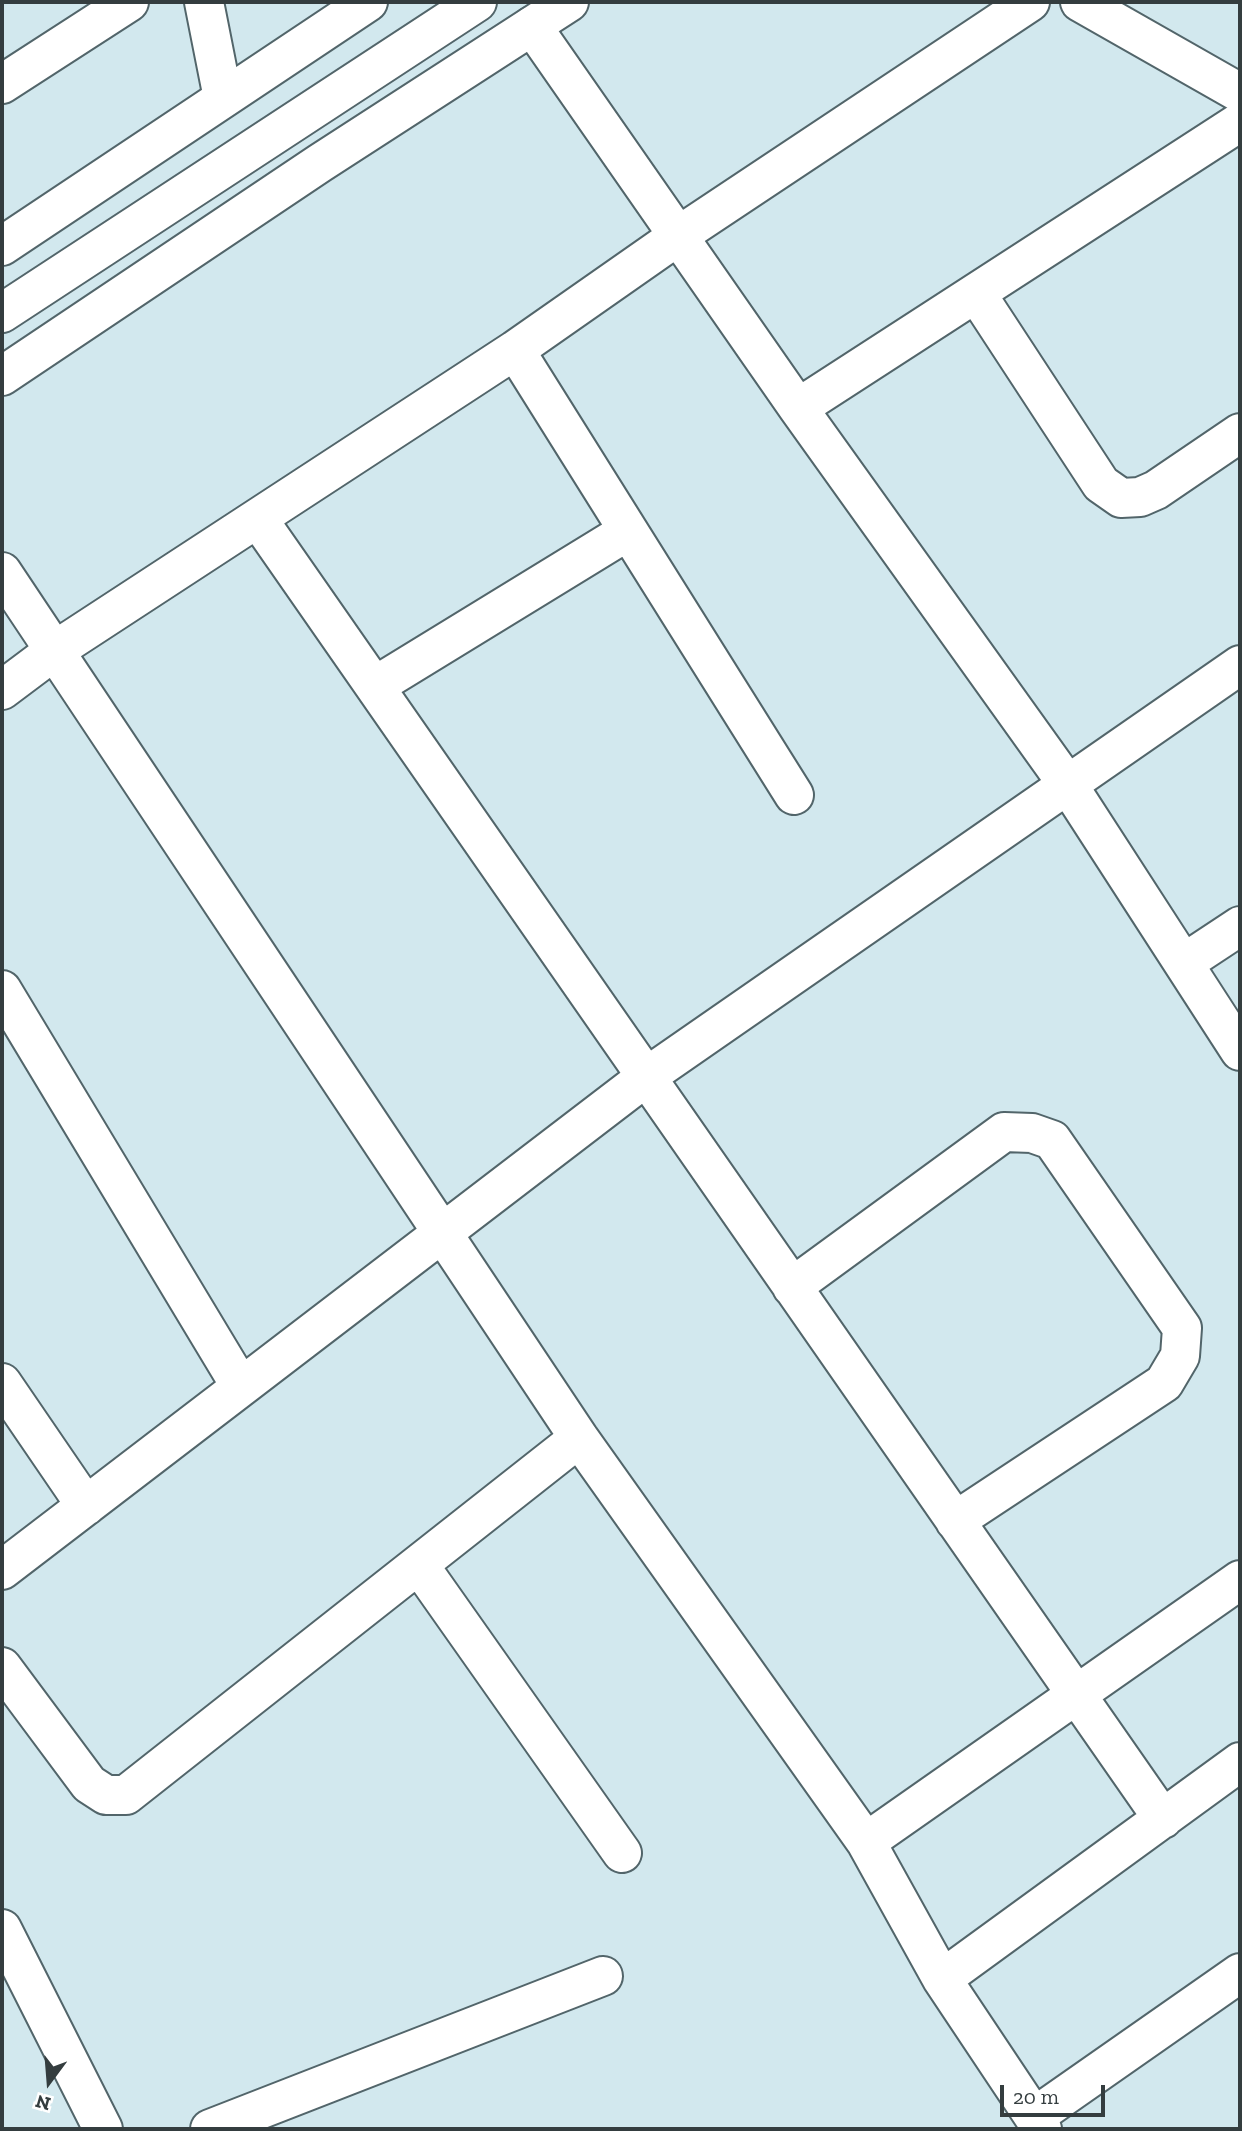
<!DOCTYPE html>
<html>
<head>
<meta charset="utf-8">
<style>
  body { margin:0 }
  #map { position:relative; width:1242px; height:2131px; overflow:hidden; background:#d2e8ee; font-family:"Zilla Slab",serif }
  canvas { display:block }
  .frame { position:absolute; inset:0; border:4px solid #343d3f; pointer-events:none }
  .north { position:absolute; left:14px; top:2047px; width:70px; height:70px; -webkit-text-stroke:5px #fff; paint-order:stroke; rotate:196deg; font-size:19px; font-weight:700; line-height:28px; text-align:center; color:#343d3f }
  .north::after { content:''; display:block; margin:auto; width:24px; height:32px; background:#343d3f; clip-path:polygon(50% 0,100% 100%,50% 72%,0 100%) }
  .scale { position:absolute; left:1000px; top:2085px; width:105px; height:32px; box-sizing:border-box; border:4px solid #343d3f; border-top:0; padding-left:9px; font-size:21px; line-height:24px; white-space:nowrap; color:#343d3f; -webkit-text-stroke:5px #fff; paint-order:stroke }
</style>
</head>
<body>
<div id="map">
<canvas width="1242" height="2131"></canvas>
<div class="frame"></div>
<div class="north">N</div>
<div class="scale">20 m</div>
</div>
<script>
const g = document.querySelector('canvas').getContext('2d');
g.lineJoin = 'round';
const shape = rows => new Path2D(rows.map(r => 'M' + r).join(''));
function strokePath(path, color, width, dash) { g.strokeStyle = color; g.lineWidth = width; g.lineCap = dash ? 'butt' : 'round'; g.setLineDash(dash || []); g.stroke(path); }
const minor = shape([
  [204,2,223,98],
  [1080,2,1240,93],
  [532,26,798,408,1068,785,1240,1051],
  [2,84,129,2],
  [976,293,1101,484,1121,498,1140,497,1156,490,1240,433],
  [515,350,794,795],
  [798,408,1240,122],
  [258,519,1163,1819],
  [2,572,579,1438,866,1842,942,1979,1042,2129],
  [375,686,628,531],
  [2,690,54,651,515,350,678,236,1030,2],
  [1184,963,1240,926],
  [2,990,241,1387],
  [792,1287,1004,1132,1032,1133,1052,1140,1182,1328,1180,1356,1164,1383,955,1521],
  [2,1383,86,1506],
  [419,1565,622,1853],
  [2,1570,646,1077,1240,665],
  [2,1667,89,1784,106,1795,126,1795,579,1438],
  [866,1842,1240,1580],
  [2,1929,103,2129],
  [942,1979,1240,1762],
  [1034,2117,1240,1973],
  [210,2129,603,1976]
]);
const tertiary = shape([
  [2,376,320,163,569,2]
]);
const primary = shape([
  [2,246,368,2],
  [2,313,477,2]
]);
strokePath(minor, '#52656a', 42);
strokePath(tertiary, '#52656a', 42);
strokePath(primary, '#52656a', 42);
strokePath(minor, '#fff', 38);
strokePath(tertiary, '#fff', 38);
strokePath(primary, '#fff', 38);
</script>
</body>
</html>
